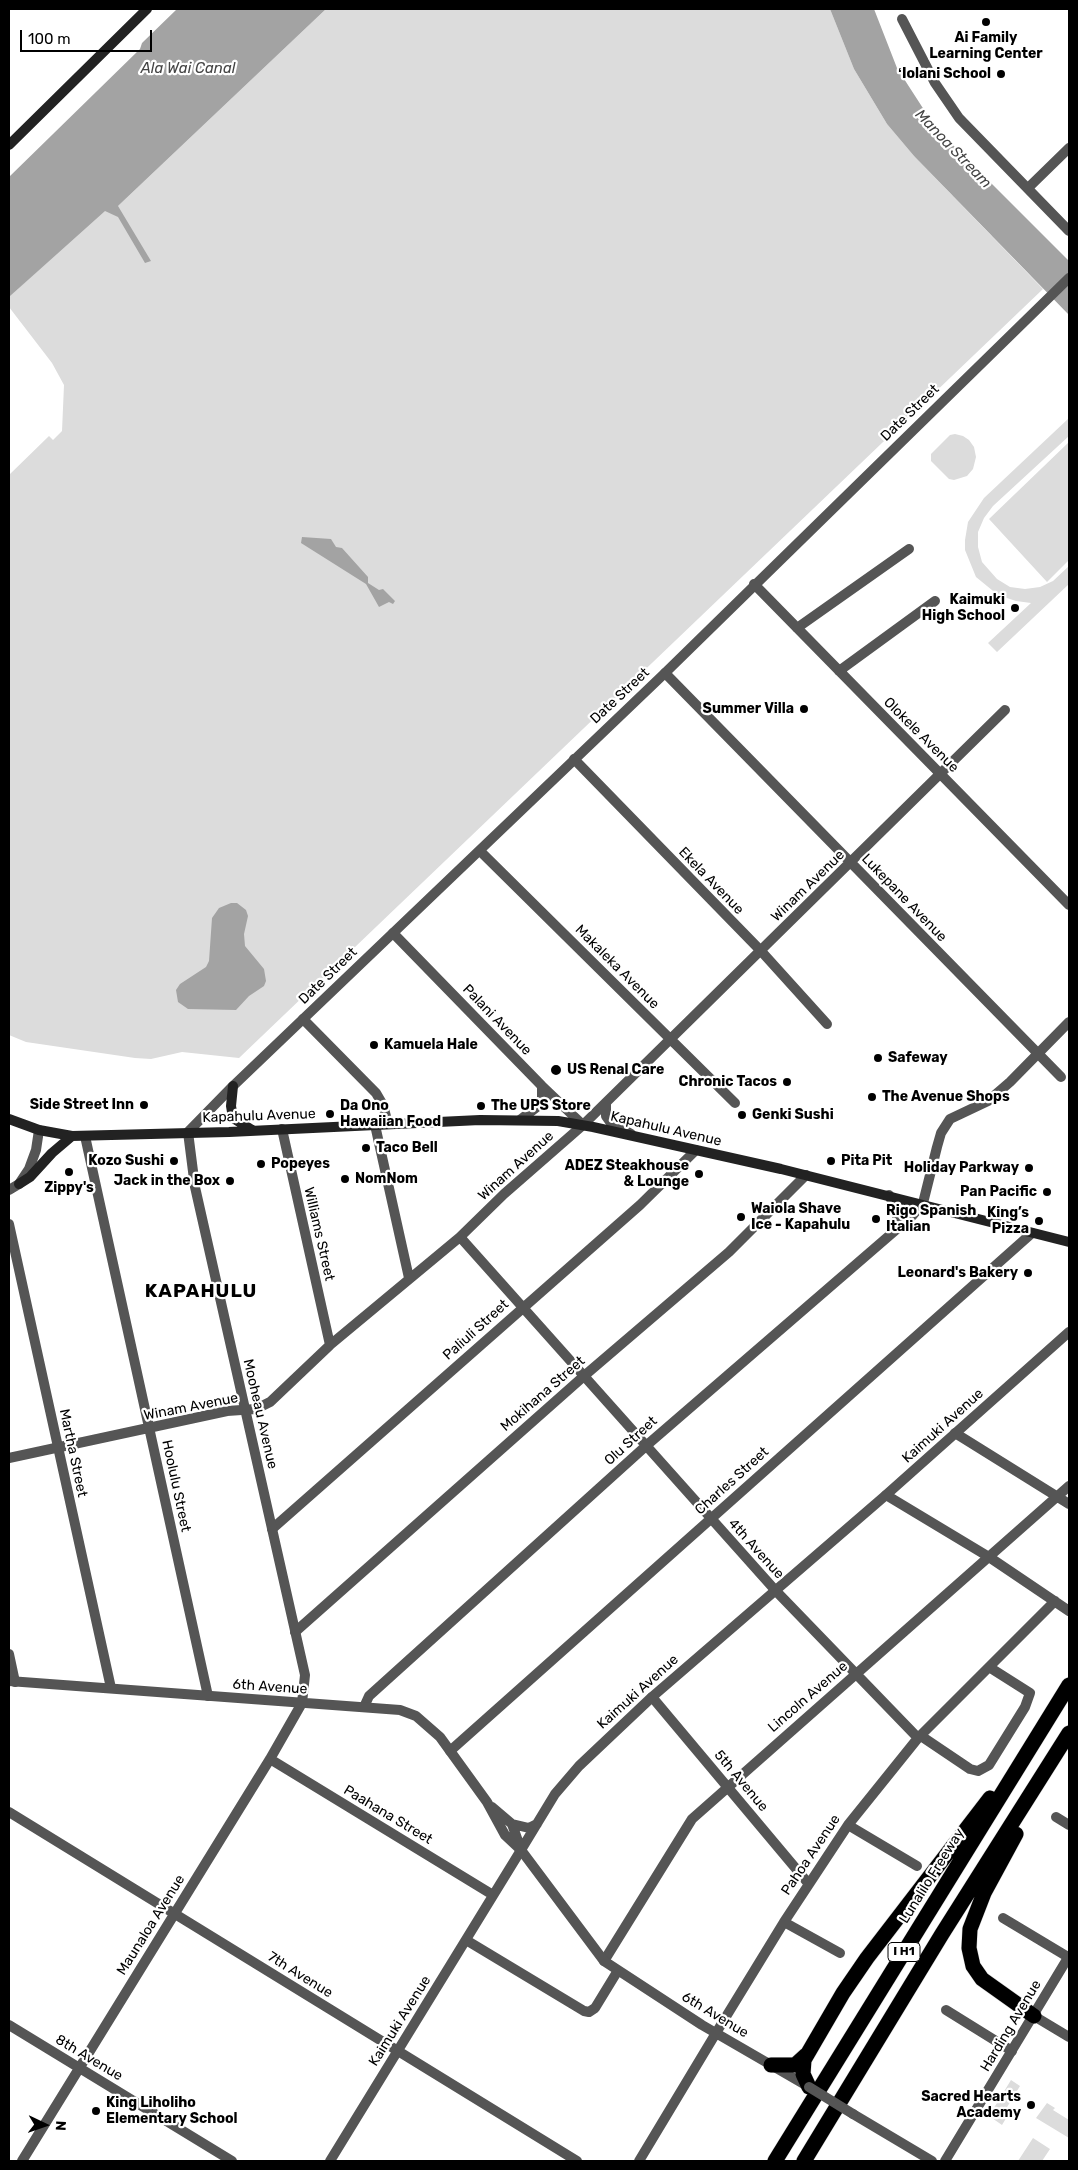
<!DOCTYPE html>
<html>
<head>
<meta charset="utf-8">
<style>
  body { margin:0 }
  #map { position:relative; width:1078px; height:2170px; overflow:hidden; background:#fff; font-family:Rubik,sans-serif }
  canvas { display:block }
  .frame { position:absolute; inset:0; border:10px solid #000; pointer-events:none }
  .north { position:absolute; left:20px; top:2100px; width:50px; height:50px; -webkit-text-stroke:4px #fff; paint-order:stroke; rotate:93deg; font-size:14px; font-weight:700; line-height:20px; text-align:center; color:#000 }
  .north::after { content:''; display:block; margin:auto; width:18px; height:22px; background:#000; clip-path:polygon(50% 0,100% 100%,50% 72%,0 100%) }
  .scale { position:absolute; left:20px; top:30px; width:132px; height:22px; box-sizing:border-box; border:2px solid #000; border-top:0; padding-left:6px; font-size:15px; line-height:18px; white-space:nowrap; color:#000; -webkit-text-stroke:4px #fff; paint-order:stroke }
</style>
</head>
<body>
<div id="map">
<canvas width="1078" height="2170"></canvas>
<div class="frame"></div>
<div class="north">N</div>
<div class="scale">100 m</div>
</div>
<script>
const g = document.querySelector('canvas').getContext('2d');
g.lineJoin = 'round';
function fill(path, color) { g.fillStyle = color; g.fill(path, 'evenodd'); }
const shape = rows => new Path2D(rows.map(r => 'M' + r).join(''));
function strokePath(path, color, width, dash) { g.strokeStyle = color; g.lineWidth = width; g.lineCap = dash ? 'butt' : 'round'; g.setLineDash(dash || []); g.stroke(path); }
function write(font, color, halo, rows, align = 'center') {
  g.font = font + ' Rubik,sans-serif'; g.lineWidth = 4.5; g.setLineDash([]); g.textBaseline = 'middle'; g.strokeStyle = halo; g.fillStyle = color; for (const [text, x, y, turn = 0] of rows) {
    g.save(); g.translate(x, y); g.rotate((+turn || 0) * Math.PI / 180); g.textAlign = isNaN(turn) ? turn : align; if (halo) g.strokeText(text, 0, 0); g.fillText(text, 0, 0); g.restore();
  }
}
const green = shape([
  [326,9,830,9,854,69,887,124,914,156,1043,289,239,1058,182,1052,151,1059,135,1058,26,1042,9,1035,9,475,49,436,53,440,62,431,64,385,52,363,9,307,9,297,101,212,118,206],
  [1069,418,1069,436,993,506,984,518,978,532,978,547,982,562,997,579,1010,587,1025,589,1040,587,1053,581,1069,566,1069,584,997,652,988,643,1031,603,1016,601,998,595,976,577,965,550,965,540,968,522,984,498],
  [955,434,963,436,969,440,974,447,976,457,973,469,967,476,954,480,949,479,931,461,931,454,950,435],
  [1069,442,1069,560,1047,582,989,519],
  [1011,2080,1020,2086,1004,2112,1008,2115,1002,2125,989,2116],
  [1047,2103,1055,2108,1053,2110,1069,2120,1069,2138,1036,2118],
  [1033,2138,1050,2149,1042,2161,1018,2161]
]);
const water = shape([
  [177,9,326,9,118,206,151,261,145,263,118,217,105,211,9,297,9,177,140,49,142,43],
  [830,9,874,9,897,68,928,116,953,145,1069,261,1069,315,914,156,887,124,854,69],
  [302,537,331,539,336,547,342,548,368,577,368,583,379,590,383,589,395,601,393,604,389,602,379,607,366,584,301,543],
  [231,903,237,903,246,910,248,916,244,934,245,946,264,969,266,981,264,986,249,996,236,1010,188,1009,178,1002,176,990,180,984,206,967,209,961,212,918,219,908]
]);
const minor = shape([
  [902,19,935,83,959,118,1069,231],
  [1028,188,1069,148],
  [754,584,1069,905],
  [797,628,909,549],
  [839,671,935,601],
  [665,673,1061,1077],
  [574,759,761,951,827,1024],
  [480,851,735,1103],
  [393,933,542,1086,583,1125],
  [303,1019,376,1093,383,1105,388,1124],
  [606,1103,606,1116,611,1123,631,1134],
  [520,1120,542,1103,542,1086],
  [375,1125,409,1278],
  [282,1129,330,1345],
  [85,1136,208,1696],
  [889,1195,898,1213,895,1230],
  [9,1224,111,1688],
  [460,1237,775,1590,918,1738],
  [955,1433,1069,1504],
  [9,1458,227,1411,256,1409,270,1402,330,1345,460,1237,504,1194,583,1125,1005,710],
  [886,1495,989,1557,1069,1611],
  [272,1529,640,1205,696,1150],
  [295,1632,584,1376,729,1252,806,1175],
  [9,1654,15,1682],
  [652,1697,808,1883],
  [364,1707,369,1696,647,1445,912,1216,923,1203,937,1147,941,1133,950,1119,988,1101,1010,1082,1069,1022],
  [921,1736,970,1769,978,1771,989,1765,1025,1707,1030,1693,989,1667],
  [450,1751,1032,1233],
  [270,1759,493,1895],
  [9,1812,577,2161],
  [1056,1817,1069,1825],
  [848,1825,917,1866],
  [1003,1918,1068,1957],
  [784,1922,840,1953],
  [466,1940,584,2011,589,2012,595,2008,617,1972],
  [604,1961,692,1819,1069,1486],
  [946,2010,1012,2051],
  [9,2025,232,2161],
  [716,2033,784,1922,848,1825,918,1738,1055,1601],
  [22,2161,270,1759,302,1703],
  [330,2161,521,1850]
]);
const tertiary = shape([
  [9,1190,19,1184,29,1169,36,1150,39,1130],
  [9,1681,400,1710,416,1716,440,1737,487,1802,505,1835,521,1850,604,1961,702,2025,809,2087],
  [302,1703,305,1675,195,1187,188,1132,233,1086,665,673,1069,278],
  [492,1807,512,1824,520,1847],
  [512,1824,529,1828,537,1824],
  [521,1850,555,1794,579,1766,652,1697,886,1495,1069,1332],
  [1034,2016,1069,2037],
  [853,2114,932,2161],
  [639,2161,716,2033],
  [945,2161,1069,1956]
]);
const secondary = shape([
  [9,145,147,9],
  [233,1086,231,1106,233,1118,252,1130],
  [9,1119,39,1130,72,1136,229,1132,480,1120,558,1121,593,1127,781,1169,1069,1242],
  [19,1184,30,1177,52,1153,72,1136]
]);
const motorway = shape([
  [1016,1834,984,1893,970,1929,969,1948,973,1966,982,1979,1034,2016],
  [771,2065,795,2065,806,2055],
  [809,2087,803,2074,804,2060,843,1993,867,1958,990,1798],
  [775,2161,1069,1685],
  [804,2161,942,1934,1069,1733]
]);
const tertiaryBridge = shape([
  [809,2087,853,2114]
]);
const markers = [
  [986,22,5,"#000"],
  [1001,74,5,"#000"],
  [1015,608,5,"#000"],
  [804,709,5,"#000"],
  [374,1045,5,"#000"],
  [878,1058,5,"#000"],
  [556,1070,6,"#000"],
  [787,1082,5,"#000"],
  [872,1097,5,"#000"],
  [144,1105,5,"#000"],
  [481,1106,5,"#000"],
  [330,1114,5,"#000"],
  [742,1115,5,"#000"],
  [366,1148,5,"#000"],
  [174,1161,5,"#000"],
  [831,1161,5,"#000"],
  [261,1164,5,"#000"],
  [1029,1168,5,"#000"],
  [69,1172,5,"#000"],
  [699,1174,5,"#000"],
  [345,1179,5,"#000"],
  [230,1181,5,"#000"],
  [1047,1192,5,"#000"],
  [741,1217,5,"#000"],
  [876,1219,5,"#000"],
  [1039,1221,5,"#000"],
  [1028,1273,5,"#000"],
  [1031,2105,5,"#000"],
  [96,2111,5,"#000"]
];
const shields = [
  [904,1952,32]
];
const shieldNames = [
  ["I H1",904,1952]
];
const poiNames = [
  ["Ai Family",986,38,"center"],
  ["Learning Center",986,54,"center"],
  ["ʻIolani School",991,74,"right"],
  ["Kaimuki",1005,600,"right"],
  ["High School",1005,616,"right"],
  ["Summer Villa",794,709,"right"],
  ["Kamuela Hale",384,1045],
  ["Safeway",888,1058],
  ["US Renal Care",567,1070],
  ["Chronic Tacos",777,1082,"right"],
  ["The Avenue Shops",882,1097],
  ["Side Street Inn",134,1105,"right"],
  ["Da Ono",340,1106],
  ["Hawaiian Food",340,1122],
  ["The UPS Store",491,1106],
  ["Genki Sushi",752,1115],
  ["Taco Bell",376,1148],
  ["Kozo Sushi",164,1161,"right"],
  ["Pita Pit",841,1161],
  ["Popeyes",271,1164],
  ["ADEZ Steakhouse",689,1166,"right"],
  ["& Lounge",689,1182,"right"],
  ["Holiday Parkway",1019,1168,"right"],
  ["NomNom",355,1179],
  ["Jack in the Box",220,1181,"right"],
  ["Zippy's",69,1188,"center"],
  ["Pan Pacific",1037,1192,"right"],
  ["Waiola Shave",751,1209],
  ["Ice - Kapahulu",751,1225],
  ["Rigo Spanish",886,1211],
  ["Italian",886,1227],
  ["King’s",1029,1213,"right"],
  ["Pizza",1029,1229,"right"],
  ["Leonard's Bakery",1018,1273,"right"],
  ["Sacred Hearts",1021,2097,"right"],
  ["Academy",1021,2113,"right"],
  ["King Liholiho",106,2103],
  ["Elementary School",106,2119]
];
const streetNames = [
  ["Date Street",910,413,-44],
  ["Date Street",620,696,-43],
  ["Olokele Avenue",921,735,45],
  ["Ekela Avenue",711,881,46],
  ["Winam Avenue",808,886,-44],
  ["Lukepane Avenue",904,898,46],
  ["Makaleka Avenue",617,967,45],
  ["Date Street",328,976,-44],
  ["Palani Avenue",497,1020,46],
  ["Kapahulu Avenue",259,1116,-2],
  ["Kapahulu Avenue",666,1129,13],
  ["Winam Avenue",516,1166,-42],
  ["Williams Street",319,1234,77],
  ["Paliuli Street",476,1330,-42],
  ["Mokihana Street",543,1394,-41],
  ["Winam Avenue",191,1407,-11],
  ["Mooheau Avenue",260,1414,77],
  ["Kaimuki Avenue",943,1426,-42],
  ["Olu Street",631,1441,-42],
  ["Martha Street",73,1453,78],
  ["Charles Street",732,1481,-42],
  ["Hoolulu Street",176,1486,78],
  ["4th Avenue",756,1549,48],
  ["6th Avenue",270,1687,4],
  ["Kaimuki Avenue",638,1692,-42],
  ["Lincoln Avenue",808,1697,-41],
  ["5th Avenue",741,1781,50],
  ["Paahana Street",388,1815,31],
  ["Pahoa Avenue",811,1855,-56],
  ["Lunalilo Freeway",932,1876,-58],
  ["Maunaloa Avenue",151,1925,-58],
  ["7th Avenue",300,1975,32],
  ["6th Avenue",715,2015,31],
  ["Kaimuki Avenue",400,2021,-58],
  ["Harding Avenue",1011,2026,-59],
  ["8th Avenue",89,2058,31]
];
const waterNames = [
  ["Ala Wai Canal",188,69],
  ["Manoa Stream",953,149,46]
];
const districtNames = [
  ["KAPAHULU",201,1292]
];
fill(green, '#dcdcdc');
fill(water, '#a3a3a3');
strokePath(motorway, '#dbdbdb', 16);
strokePath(minor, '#555', 10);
strokePath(tertiary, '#555', 10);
strokePath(secondary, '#222', 10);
strokePath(motorway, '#000', 15);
strokePath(tertiaryBridge, '#555', 10);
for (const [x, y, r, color] of markers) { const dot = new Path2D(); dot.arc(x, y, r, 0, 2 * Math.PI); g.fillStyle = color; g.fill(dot); strokePath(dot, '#fff', 2); }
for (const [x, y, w] of shields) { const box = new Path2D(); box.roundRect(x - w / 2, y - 9.5, w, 19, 4); g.fillStyle = '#fff'; g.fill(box); strokePath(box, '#000', 1); }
write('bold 12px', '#000', null, shieldNames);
write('bold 14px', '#000', '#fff', poiNames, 'left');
write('14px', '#000', '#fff', streetNames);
write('italic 15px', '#444', '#fff', waterNames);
g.letterSpacing = '1px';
write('bold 19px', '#000', '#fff', districtNames);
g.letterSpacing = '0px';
</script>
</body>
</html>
